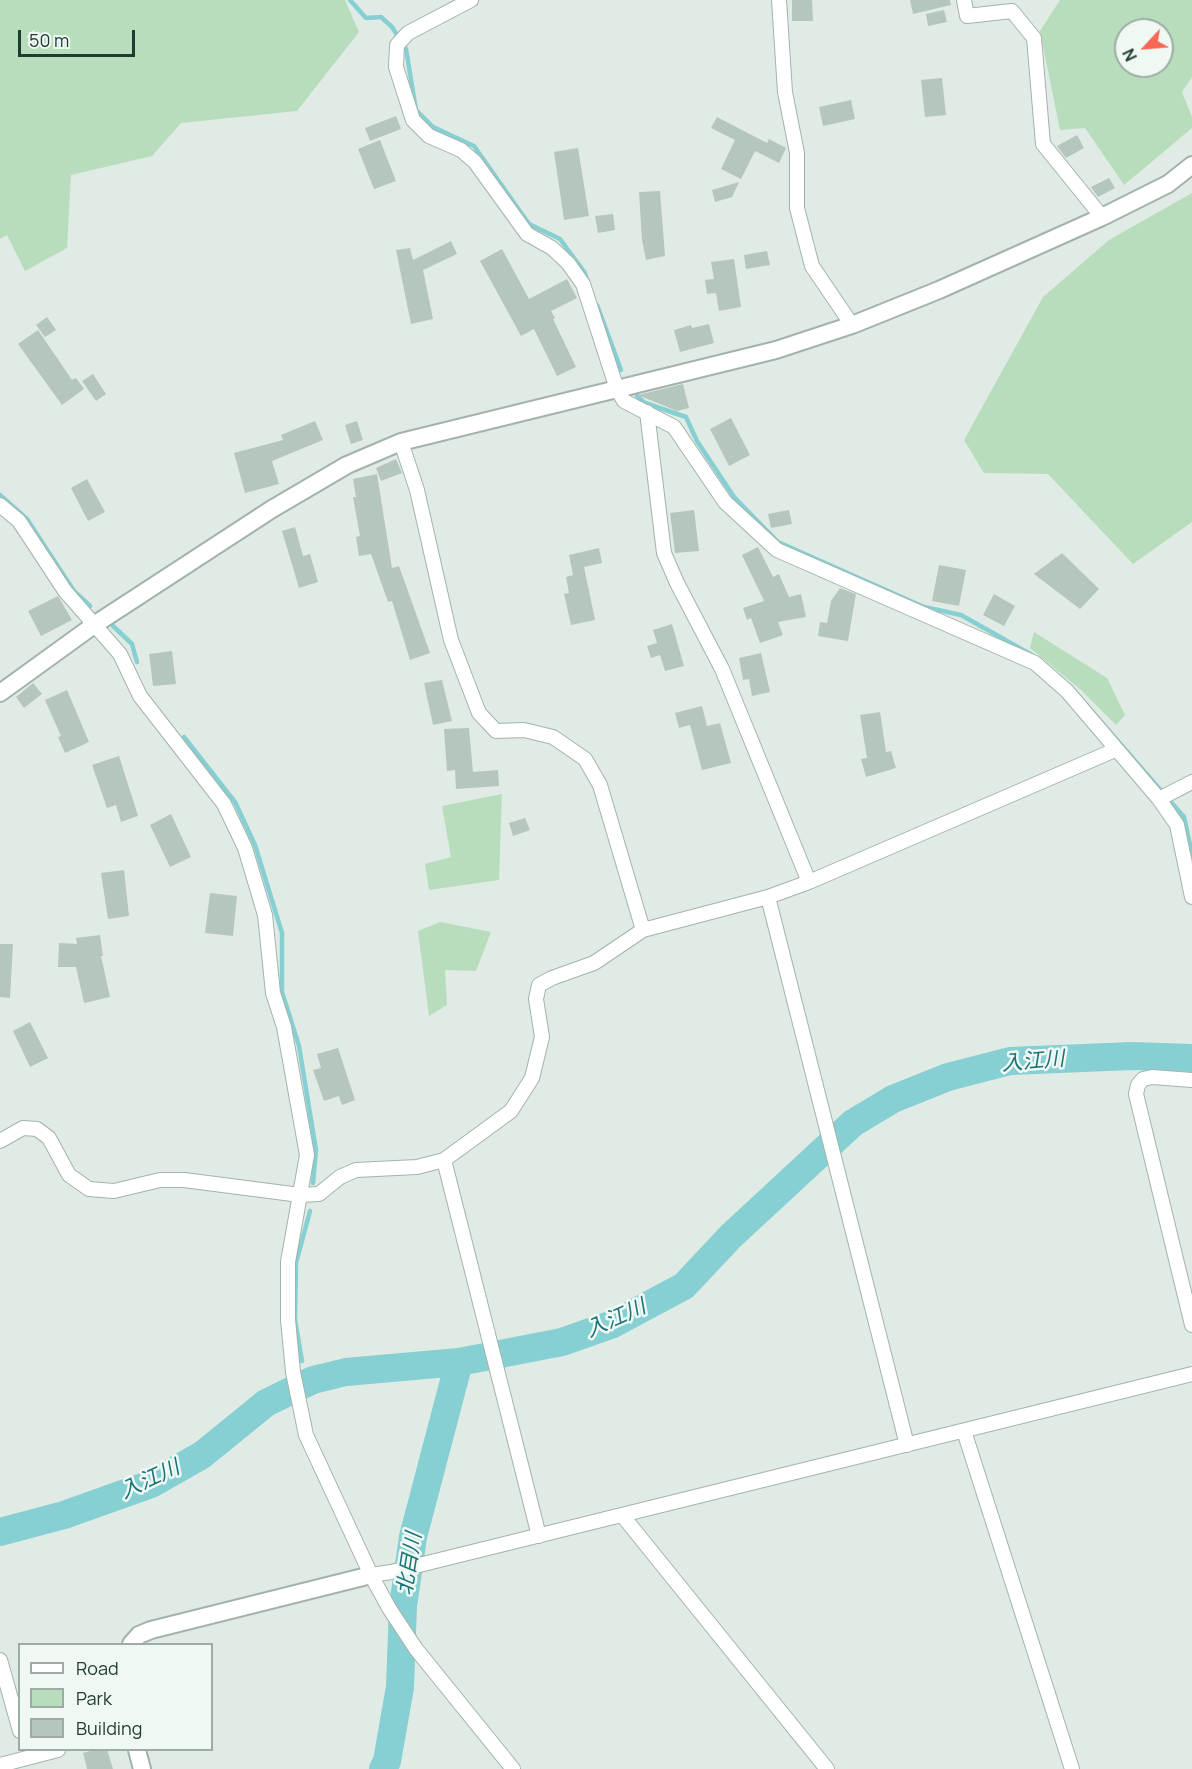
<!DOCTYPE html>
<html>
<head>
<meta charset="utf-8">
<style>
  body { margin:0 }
  #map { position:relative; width:1192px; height:1769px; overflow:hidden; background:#e0ebe5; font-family:Manrope,sans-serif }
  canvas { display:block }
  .legend { position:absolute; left:18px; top:1643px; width:195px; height:108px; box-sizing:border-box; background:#f0f8f3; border:2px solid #9dada5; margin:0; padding:8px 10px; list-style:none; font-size:18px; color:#203c31 }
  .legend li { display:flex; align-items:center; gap:12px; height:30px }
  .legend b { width:30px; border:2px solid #9dada5 }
  .north { position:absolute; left:1114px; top:18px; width:60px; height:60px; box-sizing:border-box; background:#f0f8f3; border:2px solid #9dada5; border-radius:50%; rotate:244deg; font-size:16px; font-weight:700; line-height:24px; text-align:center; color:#203c31 }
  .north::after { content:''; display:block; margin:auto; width:21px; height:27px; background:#f66853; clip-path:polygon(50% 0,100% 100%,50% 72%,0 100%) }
  .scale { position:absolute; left:18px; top:30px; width:117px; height:27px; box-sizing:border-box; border:3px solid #203c31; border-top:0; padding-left:8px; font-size:18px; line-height:21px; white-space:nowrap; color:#203c31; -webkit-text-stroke:4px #f0f8f3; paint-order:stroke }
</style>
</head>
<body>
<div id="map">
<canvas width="1192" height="1769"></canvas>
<ul class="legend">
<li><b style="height:8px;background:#fff"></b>Road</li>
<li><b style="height:16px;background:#b8ddbd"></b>Park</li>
<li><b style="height:16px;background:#b5c6bd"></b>Building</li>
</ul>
<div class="north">N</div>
<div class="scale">50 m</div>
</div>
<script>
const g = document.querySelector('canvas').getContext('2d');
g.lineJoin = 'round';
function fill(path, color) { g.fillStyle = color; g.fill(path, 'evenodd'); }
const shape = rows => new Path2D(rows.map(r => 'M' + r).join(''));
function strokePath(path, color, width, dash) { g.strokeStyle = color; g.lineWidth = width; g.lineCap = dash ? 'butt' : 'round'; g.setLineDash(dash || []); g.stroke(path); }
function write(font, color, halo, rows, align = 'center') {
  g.font = font + ' Manrope,"Noto Sans JP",sans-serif'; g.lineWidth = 5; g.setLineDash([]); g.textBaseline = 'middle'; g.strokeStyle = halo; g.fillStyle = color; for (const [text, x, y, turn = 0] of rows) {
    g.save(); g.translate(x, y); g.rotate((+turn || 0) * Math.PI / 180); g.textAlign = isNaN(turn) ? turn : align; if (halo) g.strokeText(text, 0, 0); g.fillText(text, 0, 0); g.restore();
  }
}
const green = shape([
  [0,0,345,0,359,32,297,111,181,123,152,156,71,175,67,248,25,271,7,235,0,239],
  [1060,0,1192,0,1192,77,1182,92,1192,117,1192,128,1124,185,1085,128,1060,130,1040,31],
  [1126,30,1162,30,1162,66,1126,66],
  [1192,193,1192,522,1133,564,1048,474,984,473,964,440,1043,297,1109,240],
  [1034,632,1107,678,1125,715,1116,725,1081,690,1030,648],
  [502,794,499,880,429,890,425,864,451,857,442,806],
  [440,922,491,932,476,971,445,970,447,1005,429,1016,418,931]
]);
const stream = shape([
  [350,0,366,18,381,17,392,27,406,49,416,110,433,127,474,146,529,224,560,239,585,273,587,280],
  [597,305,621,370],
  [637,396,645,403,686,417,697,441,734,497,778,542,924,607,961,615,1032,655],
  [0,495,27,519,74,591,90,606],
  [113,626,132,644,137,662],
  [1069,685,1184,817,1192,854],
  [184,737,235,802,255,845,282,933,282,992,299,1046,316,1150,313,1183],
  [302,1361,295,1320,296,1263,310,1211]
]);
const river = shape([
  [0,1532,64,1515,151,1484,202,1455,266,1403,313,1380,346,1372,459,1362,562,1342,613,1324,684,1286,731,1236,853,1123,893,1099,948,1077,1010,1061,1132,1056,1192,1058],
  [383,1769,387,1761,400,1687,403,1606,413,1537,459,1362]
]);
const building = shape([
  [792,0,812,0,813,21,792,21],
  [910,0,950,0,951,5,913,14],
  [944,10,947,22,928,26,926,14],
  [942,78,946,115,925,117,921,80],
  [851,100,855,119,823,126,819,107],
  [396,116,401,129,370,141,365,128],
  [717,117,767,143,769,139,786,148,779,163,755,151,741,179,721,169,735,140,711,128],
  [1077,135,1084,148,1066,158,1057,146],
  [380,140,396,181,374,189,358,149],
  [578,148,589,216,564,220,554,152],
  [1109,178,1115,188,1098,197,1091,187],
  [739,182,732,197,715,202,712,190],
  [660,191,665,256,646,260,642,240,639,192],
  [613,214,615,230,598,233,595,216],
  [451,241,457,254,423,270,433,319,411,324,396,250,410,248,413,260],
  [502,249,529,299,567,279,577,298,551,311,555,318,553,319,576,367,557,376,534,329,521,336,480,261],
  [767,251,770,265,746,269,744,255],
  [734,259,741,307,719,311,716,293,707,294,705,280,714,279,711,262],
  [47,317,56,330,45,337,36,325],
  [709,324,714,343,680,352,674,330,691,325,692,328],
  [38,330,72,380,76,378,84,389,62,405,18,344],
  [93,374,106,394,96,401,82,381],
  [683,384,689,408,677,411,638,395],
  [731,418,750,455,729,466,710,429],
  [315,421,323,440,272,461,279,484,245,493,234,453,283,440,281,435],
  [357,421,363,440,351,444,345,425],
  [396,459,402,473,381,481,376,468],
  [377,474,392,568,399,566,430,653,410,660,392,601,388,602,371,554,359,556,356,537,360,536,353,497,356,497,353,479],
  [87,479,105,512,88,521,71,488],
  [694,510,699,551,675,553,670,513],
  [789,510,792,524,771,528,768,514],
  [295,527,303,556,310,554,318,582,299,588,282,531],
  [758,547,773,577,779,574,789,597,801,594,806,617,778,622,783,635,760,643,751,618,747,620,743,608,764,601,742,555],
  [599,548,602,563,584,567,595,620,571,625,564,594,569,593,566,577,573,575,569,555],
  [1062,553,1099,589,1080,609,1034,574],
  [939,565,966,570,959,606,932,601],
  [840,588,856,594,848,641,818,636,820,622,827,623,831,601],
  [994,594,1015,606,1004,626,983,615],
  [58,596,72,620,41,636,28,611],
  [672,624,684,666,665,671,660,655,651,658,647,646,657,643,653,630],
  [172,651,176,684,153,686,149,654],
  [761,653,770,692,752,696,749,679,743,680,739,658],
  [442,680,452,721,433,725,424,683],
  [33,683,42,694,24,708,16,697],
  [67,690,89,742,65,753,58,737,61,736,45,700],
  [702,706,707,726,720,723,731,763,702,770,690,725,679,728,675,713],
  [880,712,886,752,891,751,896,768,866,777,861,759,867,758,860,715],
  [469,728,473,772,498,770,499,786,456,789,455,770,447,771,444,729],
  [119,756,138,816,121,822,116,805,107,808,92,765],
  [171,814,191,857,170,867,150,825],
  [525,818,530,830,513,836,509,823],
  [124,870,129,916,108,919,101,873],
  [210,893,237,896,233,936,205,933],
  [100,935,103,956,101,956,110,997,84,1003,76,967,58,967,59,943,77,944,76,938],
  [0,944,13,944,10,998,0,997],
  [30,1022,48,1058,30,1067,13,1031],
  [338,1048,355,1100,342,1105,339,1096,324,1101,313,1070,321,1068,317,1054],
  [97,1749,107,1749,113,1769,87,1769,83,1753]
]);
const minor = shape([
  [471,0,408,33,397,45,396,67,413,120,429,136,461,150,475,162,527,234,552,248,568,263,583,284,617,389,624,401,674,427,725,502,777,550,1035,663,1067,691,1159,799,1177,825,1192,897],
  [779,0,785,92,797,153,797,208,812,266,852,325],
  [964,0,967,16,1012,11,1034,38,1043,144,1102,217],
  [647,412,664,553,677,583,722,669,809,882],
  [401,442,417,490,451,640,479,713,496,731,524,730,553,737,585,759,600,785,643,930],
  [0,505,19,521,65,591,120,654,140,696,224,804,245,848,265,915,273,993,284,1027,307,1155,288,1262,288,1320,293,1372,306,1435,371,1575,389,1608,416,1649,513,1769],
  [1159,799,1192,782],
  [768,897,907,1445],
  [1192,1080,1152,1077,1143,1079,1138,1085,1136,1094,1192,1325],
  [0,1141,23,1128,37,1129,49,1138,69,1175,89,1189,114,1191,160,1180,184,1180,300,1195,319,1194,340,1177,356,1170,417,1167,444,1160,511,1111,532,1078,542,1037,536,999,539,985,552,978,594,963,643,930,768,897,809,882,1115,750],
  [444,1160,539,1536],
  [964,1431,1072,1769],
  [622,1515,827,1769],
  [371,1575,391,1572,1192,1374],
  [0,1660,20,1731],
  [0,1765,58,1750]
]);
const tertiary = shape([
  [0,693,94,625,272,509,347,465,401,442,776,350,852,325,939,290,1102,217,1168,184,1192,165],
  [131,1644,139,1635,151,1630,371,1575],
  [137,1750,142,1769]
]);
const waterNames = [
  ["入江川",1033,1062,-5],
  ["入江川",616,1319,-24],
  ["入江川",150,1480,-25],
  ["北目川",410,1564,-81]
];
fill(green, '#b8ddbd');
strokePath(stream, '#86cfd2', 4.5);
strokePath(river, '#86cfd2', 28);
fill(building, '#b5c6bd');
strokePath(minor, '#a3b3ab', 16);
strokePath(tertiary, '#a3b3ab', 20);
strokePath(minor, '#fff', 14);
strokePath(tertiary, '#fff', 16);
write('italic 21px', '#197479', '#f0f8f3', waterNames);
</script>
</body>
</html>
